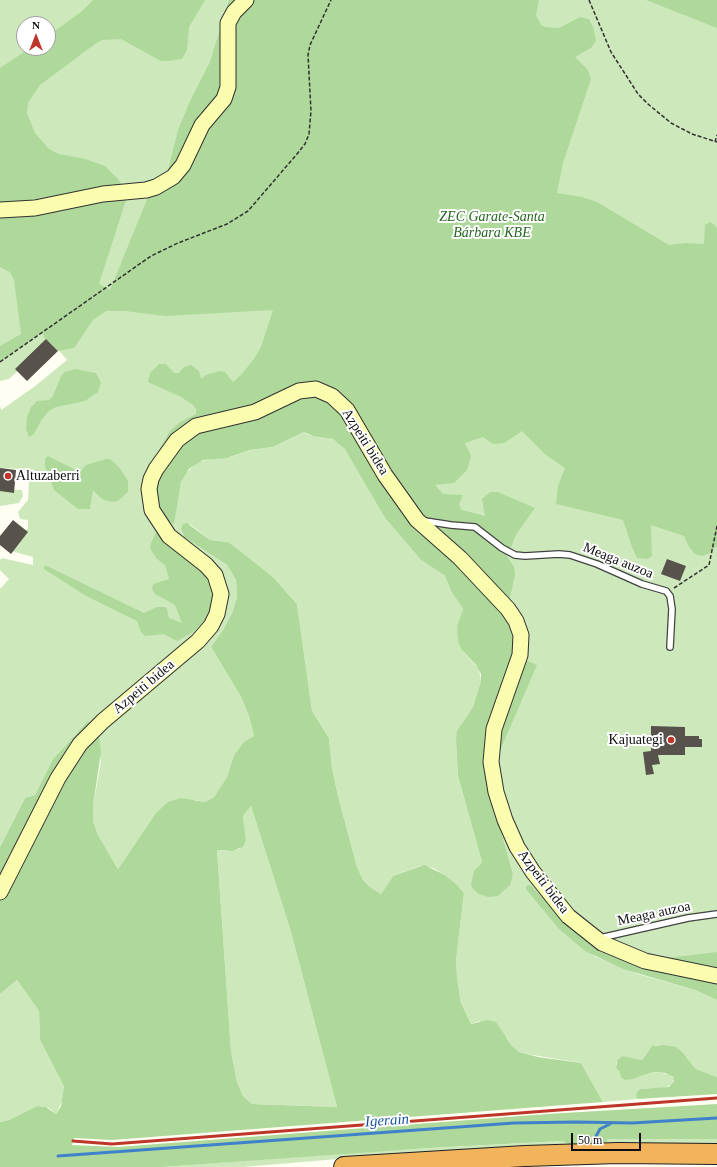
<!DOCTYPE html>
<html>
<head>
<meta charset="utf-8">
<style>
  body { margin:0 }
  #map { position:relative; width:717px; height:1167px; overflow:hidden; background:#fffef2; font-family:"Times New Roman",serif }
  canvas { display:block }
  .north { position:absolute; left:16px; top:16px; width:40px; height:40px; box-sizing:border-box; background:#fff; border:1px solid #9f9f9f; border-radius:50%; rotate:0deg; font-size:11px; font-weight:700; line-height:16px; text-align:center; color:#0f0f0f }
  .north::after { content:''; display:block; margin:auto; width:14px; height:18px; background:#bd3629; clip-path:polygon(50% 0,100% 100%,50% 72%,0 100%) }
  .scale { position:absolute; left:571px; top:1133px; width:70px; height:18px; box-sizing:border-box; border:2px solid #0f0f0f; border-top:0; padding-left:5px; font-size:12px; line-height:14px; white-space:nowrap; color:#0f0f0f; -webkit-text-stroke:3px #fff; paint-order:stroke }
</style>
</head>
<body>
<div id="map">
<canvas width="717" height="1167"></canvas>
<div class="north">N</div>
<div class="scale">50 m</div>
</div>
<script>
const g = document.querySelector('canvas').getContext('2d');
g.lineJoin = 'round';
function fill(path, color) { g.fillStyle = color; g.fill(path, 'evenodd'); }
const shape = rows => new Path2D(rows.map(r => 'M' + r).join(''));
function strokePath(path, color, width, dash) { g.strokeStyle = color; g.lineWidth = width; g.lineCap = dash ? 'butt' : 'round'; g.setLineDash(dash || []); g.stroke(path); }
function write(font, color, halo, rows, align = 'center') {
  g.font = font + ' "Times New Roman",serif'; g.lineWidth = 4; g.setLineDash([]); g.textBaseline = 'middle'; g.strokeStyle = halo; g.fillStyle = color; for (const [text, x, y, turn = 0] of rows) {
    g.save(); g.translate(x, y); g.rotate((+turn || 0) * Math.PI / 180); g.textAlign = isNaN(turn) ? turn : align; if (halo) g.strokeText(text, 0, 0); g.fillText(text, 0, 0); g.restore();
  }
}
const green = shape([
  [0,0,717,0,717,973,615,957,590,944,572,930,532,886,525,888,567,936,596,957,638,974,695,990,717,1000,717,1077,696,1069,687,1058,663,1045,656,1045,649,1050,642,1060,620,1057,616,1062,616,1068,633,1079,653,1072,669,1074,674,1079,671,1085,664,1088,640,1089,636,1097,638,1099,603,1102,581,1063,527,1054,519,1052,512,1046,507,1038,479,1021,471,1024,461,1003,457,978,456,960,464,893,443,874,433,868,420,866,393,876,381,894,370,887,363,880,357,867,338,796,332,768,329,738,312,711,297,604,273,577,234,546,228,542,210,540,190,524,181,531,184,537,227,565,236,580,237,597,232,613,223,630,211,647,241,697,249,716,254,736,244,743,234,755,227,777,214,797,205,802,195,800,155,814,118,869,98,835,93,821,93,806,101,761,88,721,53,759,35,795,25,798,0,847,0,589,9,579,0,570,0,560,2,558,33,565,33,557,11,551,22,531,28,529,28,520,20,519,18,512,28,500,29,483,24,478,24,469,0,468,0,405,1,410,34,387,67,360,51,341,9,379,0,381],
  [24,24,48,24,48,48,24,48],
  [354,405,506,615,509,624,513,655,487,781,513,874,477,867,482,862,458,776,456,741,461,725,473,707,481,681,479,669,461,649,457,626,463,609,451,591,445,576,421,560,385,518,350,455,342,445,333,439,309,435,304,432,273,447,250,450,231,457,210,459,198,462,184,475,179,489,176,505,164,518,194,426],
  [0,490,22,490,23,496,19,503,0,506],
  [251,806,291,932,337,1107,252,1104,243,1096,237,1082,231,1051,217,850,227,851,240,849,246,840,243,816],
  [17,980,39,1011,40,1040,64,1085,62,1101,56,1114,49,1108,41,1106,9,1120,0,1122,0,994],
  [608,1139,717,1139,717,1144,606,1144],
  [562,1141,570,1145,409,1153,243,1167,162,1167,377,1151]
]);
const forest = shape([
  [93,0,205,0,189,27,187,50,182,59,168,61,161,61,121,39,102,40,95,44,40,85,28,103,27,113,35,133,49,149,59,154,85,159,105,166,118,179,123,187,127,197,99,284,110,290,148,197,159,193,166,178,178,130,191,99,210,62,229,0,539,0,536,15,541,25,545,27,559,28,580,17,589,19,593,27,596,41,591,48,575,57,588,70,591,79,563,163,557,193,582,197,597,202,669,245,685,243,704,244,705,225,710,222,715,225,717,229,717,546,708,554,702,556,695,554,689,547,684,536,651,525,652,556,648,559,637,558,632,547,623,520,556,504,558,486,565,468,546,455,522,431,504,443,493,444,483,437,465,443,471,456,467,470,454,483,435,485,443,494,463,495,459,505,462,510,485,516,482,499,490,492,498,492,535,508,517,533,507,556,514,567,515,575,506,615,513,639,513,655,537,665,487,781,513,874,510,885,498,896,488,897,479,894,472,888,471,884,474,871,482,862,458,776,456,741,457,731,473,707,481,681,481,674,476,665,461,649,458,641,457,626,463,609,451,591,445,576,421,560,385,518,345,449,333,439,313,436,304,432,273,447,250,450,227,458,203,460,189,469,181,482,174,524,167,520,160,508,157,501,155,457,170,431,180,422,196,414,196,409,193,405,181,397,148,382,150,373,159,364,166,364,174,373,179,373,184,367,191,365,199,371,201,379,206,375,219,371,225,372,233,382,241,375,254,359,261,347,273,310,165,316,125,311,106,311,93,320,74,348,58,351,44,337,43,332,0,362,0,346,21,334,14,280,10,272,0,267,0,68,30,48,48,48,48,36,81,12],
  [646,0,717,0,717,28],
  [75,369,96,373,101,383,98,392,85,401,56,407,49,411,42,419,34,434,29,437,26,429,27,417,31,407,37,401,49,400,53,396,61,376,65,372],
  [48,456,80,472,86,465,106,459,110,459,119,467,128,481,128,492,118,501,112,502,102,499,93,490,90,509,78,509,54,490,45,466,45,459],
  [187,523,210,540,228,542,234,546,273,577,297,604,312,711,329,738,332,768,338,796,357,867,363,880,370,887,381,894,393,876,424,865,443,874,456,884,464,893,456,960,457,978,461,1003,471,1024,487,1020,496,1022,512,1046,519,1052,538,1057,581,1063,603,1102,112,1140,74,1138,72,1145,118,1147,547,1114,717,1104,717,1139,608,1139,606,1144,570,1145,562,1141,430,1148,162,1167,0,1167,0,1122,9,1120,38,1106,46,1107,56,1114,61,1106,64,1086,40,1040,39,1011,17,980,0,994,0,847,25,798,35,795,53,759,88,721,99,736,101,752,93,806,93,821,98,835,118,869,155,814,168,802,181,798,205,802,214,797,227,777,234,755,244,742,254,736,249,716,241,697,211,647,223,630,232,613,237,597,236,580,227,565,184,537,181,529,183,524],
  [251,806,291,932,337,1107,252,1104,243,1096,237,1082,231,1051,217,850,232,851,243,847,246,840,243,816],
  [156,532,199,566,209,577,214,596,210,611,205,620,192,633,177,641,164,634,145,636,141,632,137,621,86,596,44,569,44,566,47,566,144,613,157,607,165,607,167,609,169,618,182,623,175,605,155,594,152,589,153,585,156,583,169,579,165,565,157,559,151,550,150,546],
  [528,885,532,886,572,930,590,944,615,957,627,960,650,960,717,952,717,1000,695,990,623,969,585,951,559,929,525,888],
  [663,1045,676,1047,682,1052,696,1069,717,1077,717,1094,638,1099,636,1097,637,1092,640,1089,669,1087,674,1081,673,1077,666,1073,653,1072,633,1079,625,1080,621,1077,620,1072,616,1068,617,1060,622,1056,642,1060,652,1046]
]);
const stream = shape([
  [595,1138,600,1129,610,1124],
  [58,1156,514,1123,576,1122,632,1123,717,1118]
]);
const building = shape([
  [46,339,58,351,27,381,15,369],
  [0,468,16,470,14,493,0,491],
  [13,520,28,532,11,554,0,545,0,536],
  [667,559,686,566,680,581,661,574],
  [651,726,685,727,685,736,699,736,699,739,702,739,702,747,685,747,685,755,658,755,660,764,652,765,654,774,646,775,643,752,651,751]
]);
const path = shape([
  [589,0,611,52,638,94,648,104,671,123,692,134,717,142],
  [715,142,717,135],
  [0,362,151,256,178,243,227,224,248,211,297,154,305,144,309,134,311,111,308,55,310,45,331,0],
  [674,588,709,565,717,526]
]);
const lane = shape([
  [425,521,451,525,475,527,502,548,515,555,525,556,559,554,570,555,597,564,642,584,666,591,670,596,672,609,670,647],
  [600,938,688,918,717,914]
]);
const secondary = shape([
  [0,210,35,208,103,194,146,190,156,187,173,177,183,165,202,125,224,99,228,87,228,23,234,12,246,0],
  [0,892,58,778,80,744,103,721,198,641,211,626,217,614,221,594,215,575,206,565,169,536,152,510,149,489,151,479,156,469,177,440,196,426,255,412,299,391,316,389,332,396,347,410,385,475,417,520,460,558,508,609,516,621,521,635,520,655,494,729,491,762,496,792,505,820,517,847,533,872,568,916,602,943,645,961,717,976]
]);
const highway = shape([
  [344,1167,525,1156,618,1153,717,1154]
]);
const rail = shape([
  [73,1141,112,1144,717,1098]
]);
const markers = [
  [8,476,4,"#bd3629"],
  [671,740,4,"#bd3629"]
];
const parkNames = [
  ["ZEC Garate-Santa",492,217],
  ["Bárbara KBE",492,233]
];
const streetNames = [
  ["Azpeiti bidea",365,442,58],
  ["Meaga auzoa",618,561,22],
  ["Azpeiti bidea",144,687,-40],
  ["Azpeiti bidea",543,882,53],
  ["Meaga auzoa",654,914,-12]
];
const poiNames = [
  ["Altuzaberri",16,476],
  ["Kajuategi",663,740,"right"]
];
const waterNames = [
  ["Igerain",387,1121,-4]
];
fill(green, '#cde9bb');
fill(forest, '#afd99b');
strokePath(stream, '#4081cb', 3);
fill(building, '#58524c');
strokePath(lane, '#424242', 8);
strokePath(secondary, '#313131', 17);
strokePath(highway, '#202020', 22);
strokePath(path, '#313131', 1.5, [4, 2]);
strokePath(lane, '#fff', 5.5);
strokePath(secondary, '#fbfdae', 15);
strokePath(highway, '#f1b45d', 20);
strokePath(rail, '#bd3629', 3);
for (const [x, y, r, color] of markers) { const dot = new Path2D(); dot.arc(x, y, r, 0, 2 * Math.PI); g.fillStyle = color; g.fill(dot); strokePath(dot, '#fff', 1.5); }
write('italic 14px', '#256620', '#fff', parkNames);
write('14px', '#0f0f0f', '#fff', streetNames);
write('14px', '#0f0f0f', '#fff', poiNames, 'left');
write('italic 15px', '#1a549f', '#fff', waterNames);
</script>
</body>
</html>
